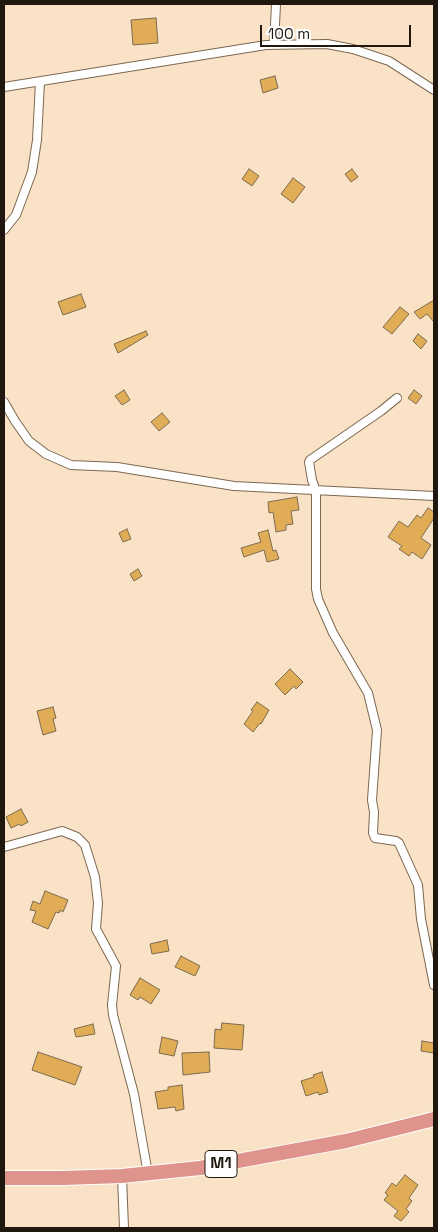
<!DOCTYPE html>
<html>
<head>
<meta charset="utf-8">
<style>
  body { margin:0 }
  #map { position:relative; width:438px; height:1232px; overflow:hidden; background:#fae2c7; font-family:"Space Grotesk",sans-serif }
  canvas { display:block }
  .frame { position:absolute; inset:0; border:5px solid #20180e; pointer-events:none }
  .scale { position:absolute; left:260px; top:25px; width:151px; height:22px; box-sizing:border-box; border:2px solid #20180e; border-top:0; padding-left:6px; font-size:15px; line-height:18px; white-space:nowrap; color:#20180e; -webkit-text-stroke:4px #fff; paint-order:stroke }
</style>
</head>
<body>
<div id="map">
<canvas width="438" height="1232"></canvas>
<div class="frame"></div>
<div class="scale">100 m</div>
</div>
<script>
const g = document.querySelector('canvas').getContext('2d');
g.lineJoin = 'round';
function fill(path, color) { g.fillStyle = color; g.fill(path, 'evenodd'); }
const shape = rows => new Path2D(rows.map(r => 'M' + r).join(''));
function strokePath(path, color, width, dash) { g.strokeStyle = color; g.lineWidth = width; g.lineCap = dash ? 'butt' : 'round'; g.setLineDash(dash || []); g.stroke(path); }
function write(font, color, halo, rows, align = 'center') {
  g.font = font + ' "Space Grotesk",sans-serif'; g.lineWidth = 4; g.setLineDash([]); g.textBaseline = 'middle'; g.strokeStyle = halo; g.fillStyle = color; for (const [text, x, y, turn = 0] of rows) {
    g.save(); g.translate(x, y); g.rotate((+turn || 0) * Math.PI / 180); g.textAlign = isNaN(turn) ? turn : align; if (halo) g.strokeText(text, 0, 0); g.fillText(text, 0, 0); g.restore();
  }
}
const building = shape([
  [156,18,158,43,133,45,131,20,156,18],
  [275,76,278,88,263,93,260,80,275,76],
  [249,169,259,176,252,186,242,179,249,169],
  [352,169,358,177,351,182,345,174,352,169],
  [293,178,305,187,293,203,281,194,293,178],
  [81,294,86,307,63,315,58,302,81,294],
  [434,300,434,322,427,314,420,319,414,312,434,300],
  [400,307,409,314,392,334,383,327,400,307],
  [146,331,148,335,118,353,114,344,146,331],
  [418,334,427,341,421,349,413,341,418,334],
  [124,390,130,400,122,405,115,396,124,390],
  [414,390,422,396,416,404,408,398,414,390],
  [162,413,170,422,159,431,151,422,162,413],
  [297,497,299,510,291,511,293,524,286,525,286,530,276,532,273,512,269,513,268,502,297,497],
  [428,508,434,512,434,518,421,538,431,545,422,559,412,552,409,556,399,549,402,546,388,537,399,521,408,527,417,515,421,518,428,508],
  [127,529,131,539,123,542,119,533,127,529],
  [268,530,273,551,276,550,279,559,267,562,264,550,244,557,241,548,261,542,258,533,268,530],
  [138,569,142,576,134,581,130,574,138,569],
  [290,669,303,682,296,689,294,686,285,695,275,684,290,669],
  [257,702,269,710,261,724,260,723,253,732,244,724,253,711,251,710,257,702],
  [53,707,56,718,53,719,56,731,43,735,37,711,53,707],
  [21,809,28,822,21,826,20,824,11,828,6,817,21,809],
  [45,891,68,900,63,912,60,910,59,913,56,912,48,929,32,922,36,911,30,910,33,901,40,904,45,891],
  [167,940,169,951,152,954,150,944,167,940],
  [181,956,200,966,195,976,175,967,181,956],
  [140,978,160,990,151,1004,140,997,138,1000,130,995,140,978],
  [222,1023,244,1025,242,1050,214,1048,215,1029,221,1030,222,1023],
  [93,1024,95,1034,76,1037,74,1029,93,1024],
  [162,1037,178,1041,174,1056,159,1053,162,1037],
  [422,1041,434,1043,434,1053,421,1051,422,1041],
  [38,1052,82,1067,75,1085,32,1070,38,1052],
  [209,1052,210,1072,183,1075,182,1053,209,1052],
  [322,1072,328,1092,319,1095,318,1092,306,1096,301,1081,314,1077,313,1075,322,1072],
  [182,1085,184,1109,176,1111,175,1107,158,1109,155,1092,168,1090,168,1087,182,1085],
  [405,1175,418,1185,409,1198,412,1201,406,1209,409,1212,401,1221,394,1216,398,1211,384,1200,388,1195,385,1193,392,1183,396,1186,405,1175]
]);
const street = shape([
  [274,45,276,4],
  [4,87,266,45,327,44,353,49,389,61,434,90],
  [4,230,16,215,32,172,37,140,40,82],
  [397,398,381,411,310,460,309,462,312,480,316,491,316,589,318,599,333,633,368,693,377,730,372,800,374,812,373,833,375,838,396,841,399,843,418,885,421,919,434,985],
  [4,402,15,421,29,441,46,454,71,465,117,467,234,486,434,496],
  [4,847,62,831,77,837,85,845,95,877,98,903,96,929,116,966,112,1005,113,1015,134,1094,148,1174],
  [122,1176,124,1228]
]);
const highway = shape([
  [4,1178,63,1178,122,1176,200,1168,346,1141,434,1119]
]);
const shields = [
  [221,1164,32]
];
const shieldNames = [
  ["M1",221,1164]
];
fill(building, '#e0ac56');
strokePath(building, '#7c6b50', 1);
strokePath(street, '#7c6850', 10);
strokePath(highway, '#fff', 16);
strokePath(street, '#fff', 8);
strokePath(highway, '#de938c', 14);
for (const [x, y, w] of shields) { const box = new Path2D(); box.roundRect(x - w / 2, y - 13.5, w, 27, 4); g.fillStyle = '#fff'; g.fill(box); strokePath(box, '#20180e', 1); }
write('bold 16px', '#20180e', null, shieldNames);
</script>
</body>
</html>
